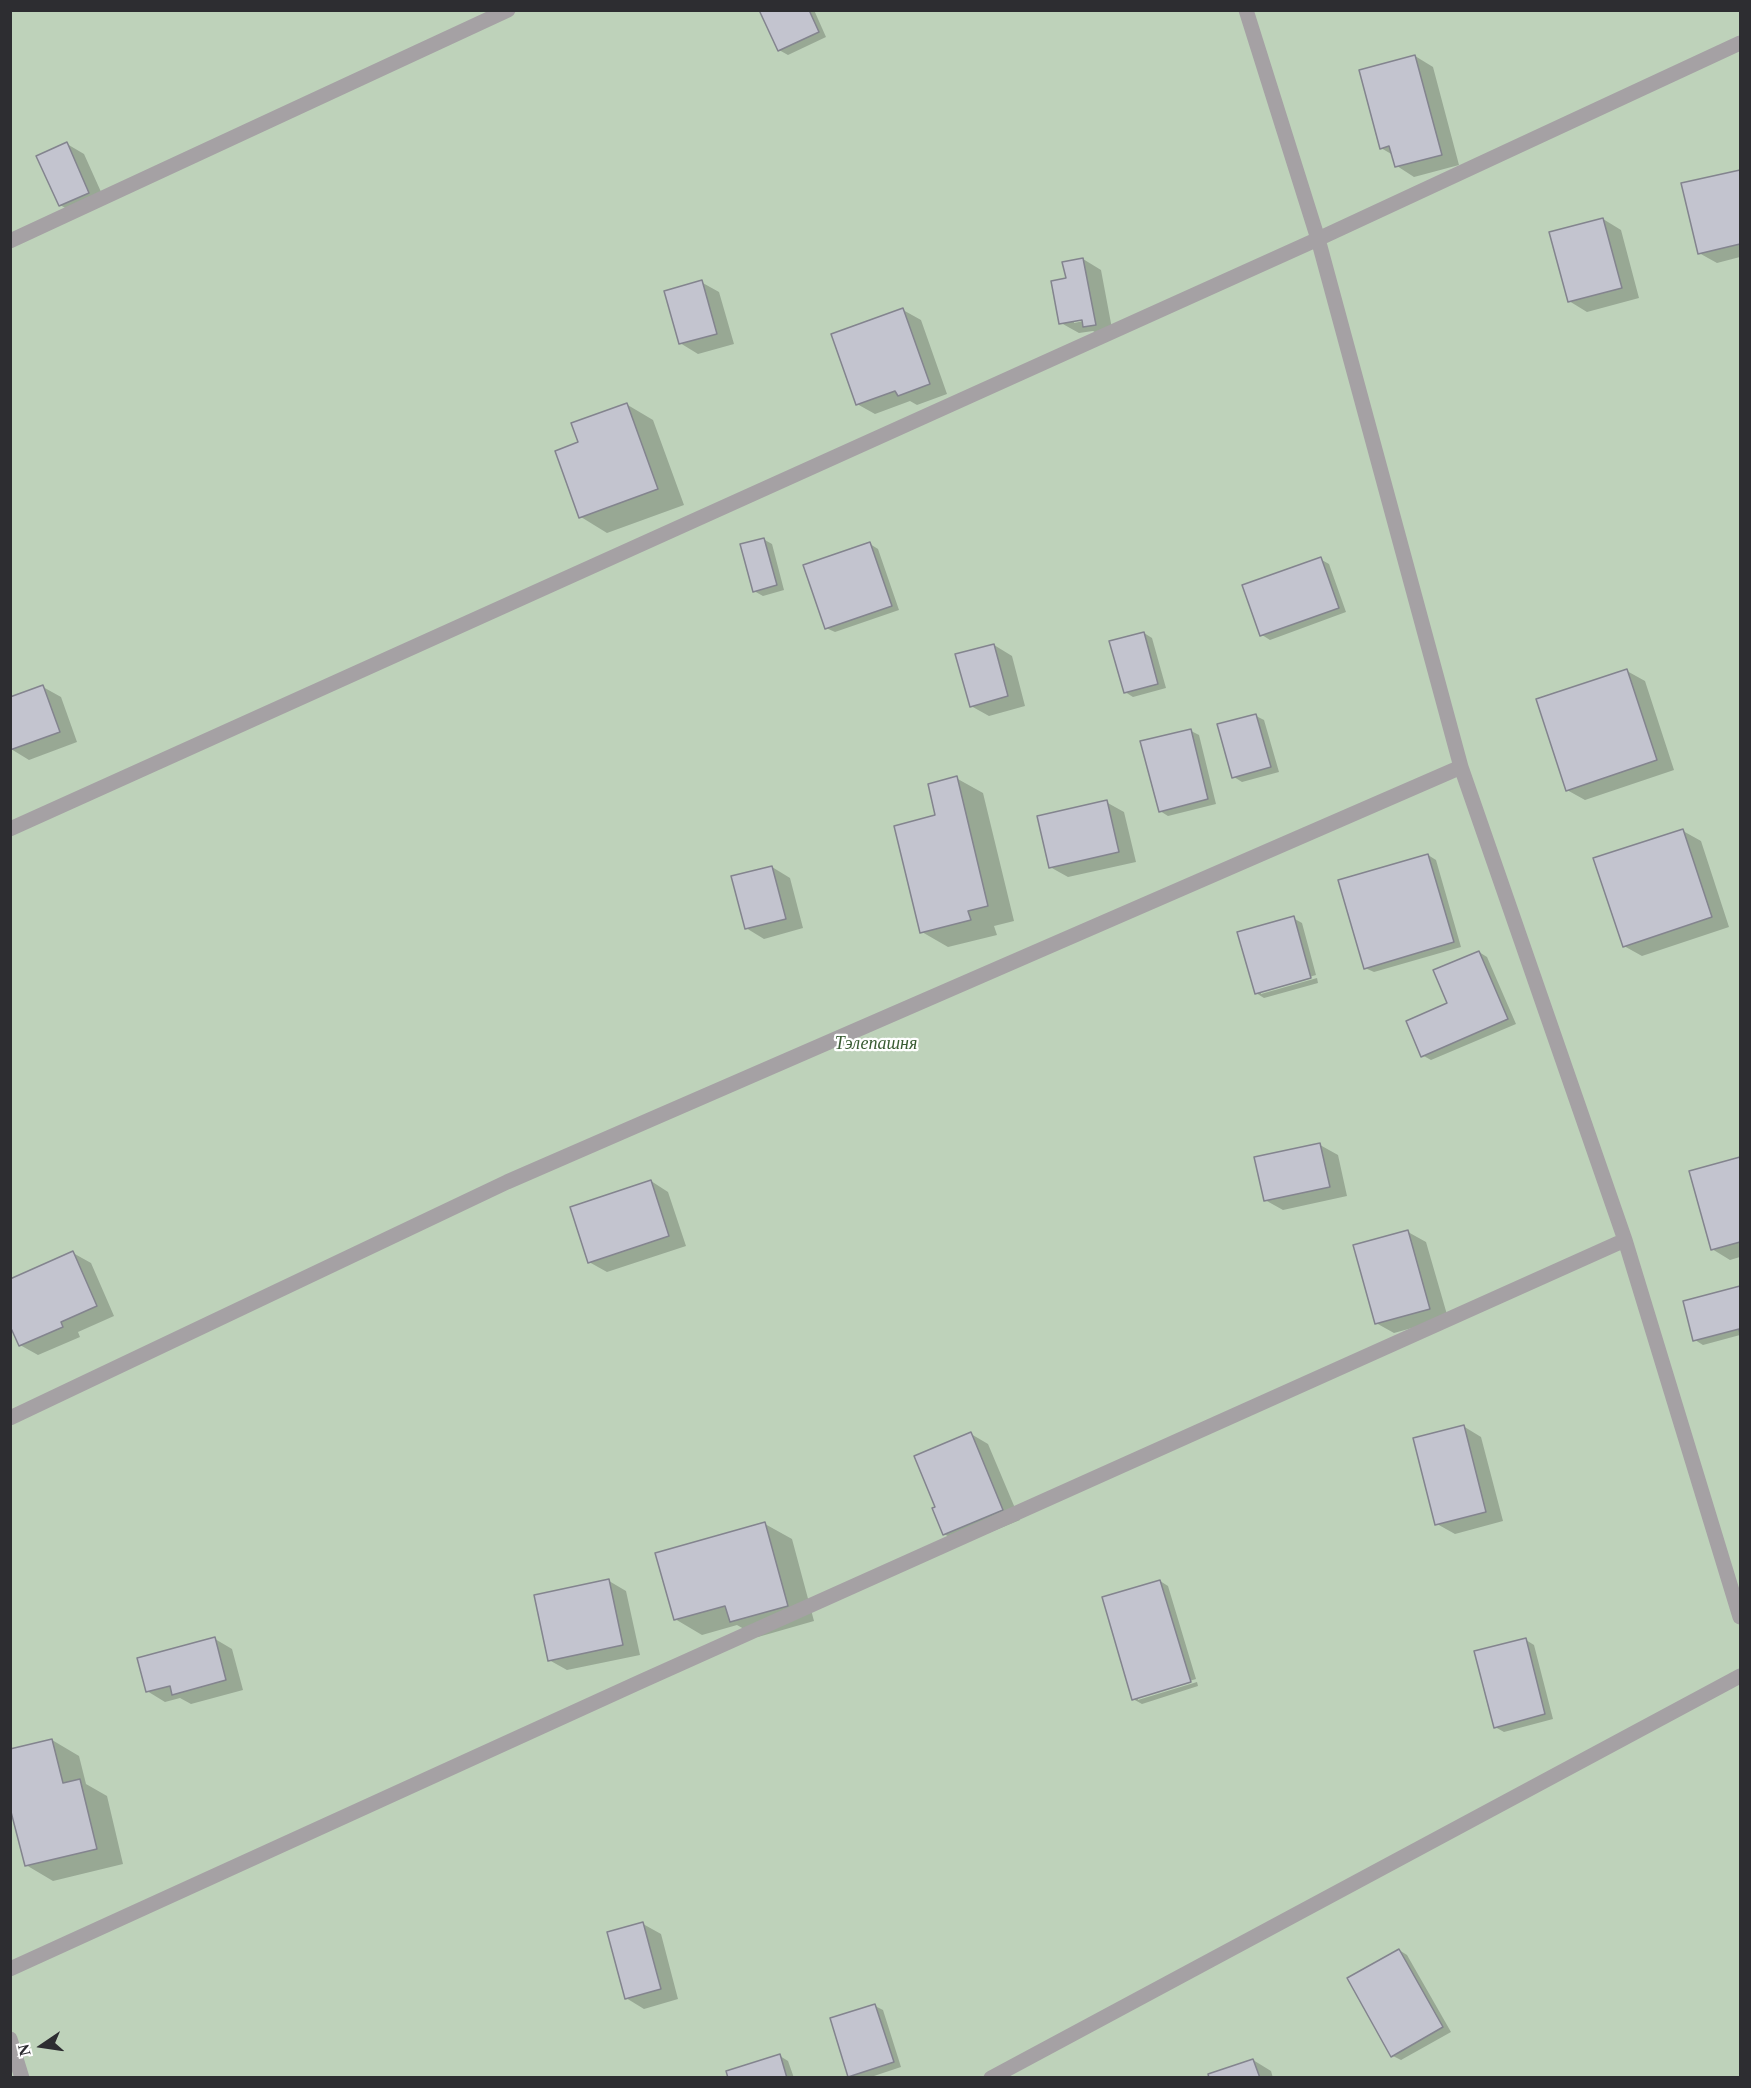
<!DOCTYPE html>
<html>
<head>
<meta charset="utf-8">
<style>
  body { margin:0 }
  #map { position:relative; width:1751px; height:2088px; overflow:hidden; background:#f6f5ff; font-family:Georgia,serif }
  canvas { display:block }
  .frame { position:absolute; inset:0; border:12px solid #2d2d31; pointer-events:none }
  .north { position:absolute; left:12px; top:2016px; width:60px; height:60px; -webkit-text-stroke:4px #fff; paint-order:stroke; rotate:257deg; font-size:16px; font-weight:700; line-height:24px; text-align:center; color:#2d2d31 }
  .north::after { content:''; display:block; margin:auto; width:21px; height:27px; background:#2d2d31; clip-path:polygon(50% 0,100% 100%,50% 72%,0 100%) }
</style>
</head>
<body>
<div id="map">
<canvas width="1751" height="2088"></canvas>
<div class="frame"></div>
<div class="north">N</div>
</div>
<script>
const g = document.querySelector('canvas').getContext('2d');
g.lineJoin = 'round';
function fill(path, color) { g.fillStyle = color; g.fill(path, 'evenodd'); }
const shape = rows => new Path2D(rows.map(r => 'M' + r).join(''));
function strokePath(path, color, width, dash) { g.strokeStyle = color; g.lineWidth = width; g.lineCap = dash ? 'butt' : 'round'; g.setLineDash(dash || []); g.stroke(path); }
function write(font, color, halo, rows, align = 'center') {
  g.font = font + ' Georgia,serif'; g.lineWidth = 4.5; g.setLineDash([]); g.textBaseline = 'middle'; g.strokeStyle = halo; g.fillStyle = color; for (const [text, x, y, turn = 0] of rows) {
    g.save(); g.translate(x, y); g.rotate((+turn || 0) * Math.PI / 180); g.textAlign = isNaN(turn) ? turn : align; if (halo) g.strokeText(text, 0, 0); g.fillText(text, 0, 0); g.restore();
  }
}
const green = shape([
  [11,11,1740,11,1740,2077,11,2077]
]);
const shadow = shape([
  [761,10,814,10,826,37,788,55,779,50],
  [1415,56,1433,67,1459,165,1414,177,1397,166,1393,155,1381,148],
  [67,144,84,154,106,203,78,215,60,205],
  [1740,171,1740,257,1717,263,1699,253,1683,185],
  [1603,219,1621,230,1639,298,1587,312,1569,301],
  [1083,259,1101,270,1113,334,1102,336,1093,331,1079,333,1061,323,1067,279],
  [1074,320,1089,320,1074,323],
  [701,282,719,292,734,344,698,354,680,343],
  [903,310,921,320,947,394,917,405,910,401,875,414,857,404],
  [626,404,653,420,684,505,607,533,581,517],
  [763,539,772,544,784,590,763,596,754,591],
  [870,544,878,549,899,610,835,632,826,628],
  [1320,559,1329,564,1346,612,1270,640,1262,635],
  [1144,633,1152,638,1166,688,1133,697,1125,692],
  [994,645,1012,656,1025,706,989,716,971,706],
  [1627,671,1645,681,1674,770,1585,800,1567,790],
  [43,687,61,697,77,742,29,760,11,749],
  [1256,716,1264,720,1279,772,1242,782,1234,777],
  [1191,731,1199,735,1216,804,1168,816,1160,811],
  [956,778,983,793,1014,921,994,926,997,935,948,947,922,932,937,816],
  [1106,802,1124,812,1136,862,1068,877,1050,867],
  [1683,831,1701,841,1729,927,1642,956,1624,946],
  [1428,855,1436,860,1461,947,1374,972,1365,968],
  [772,867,790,878,803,928,764,939,746,928],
  [1293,918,1302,923,1316,975,1261,991,1261,994,1317,978,1318,983,1264,998,1256,993],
  [1479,952,1487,957,1516,1024,1431,1060,1422,1055],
  [1320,1145,1338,1155,1347,1196,1283,1210,1265,1200],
  [1740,1159,1740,1257,1730,1260,1712,1249,1691,1173],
  [651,1181,668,1192,686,1246,607,1272,589,1262],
  [1408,1232,1426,1242,1448,1318,1394,1333,1376,1323],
  [73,1253,91,1263,114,1316,78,1332,80,1337,38,1355,20,1345],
  [1740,1288,1740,1335,1703,1345,1695,1340,1685,1302],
  [1463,1426,1481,1437,1503,1521,1455,1534,1437,1524],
  [971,1434,988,1444,1020,1520,962,1544,944,1534],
  [765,1524,792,1539,814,1621,758,1637,737,1625,702,1635,675,1619],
  [609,1581,626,1591,640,1655,567,1670,549,1660],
  [1160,1581,1168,1586,1196,1679,1138,1696,1138,1700,1197,1682,1198,1686,1142,1704,1133,1699],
  [215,1639,232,1649,243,1690,191,1704,180,1698,165,1702,147,1691],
  [1526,1640,1534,1645,1553,1719,1504,1732,1495,1727],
  [52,1740,79,1756,86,1784,107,1796,123,1864,53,1881,26,1865],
  [643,1924,661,1934,678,1999,644,2009,626,1998],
  [1399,1950,1407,1955,1451,2032,1401,2060,1393,2056],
  [875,2006,883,2010,901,2067,868,2078,852,2078,849,2076],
  [780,2056,788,2061,794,2078,730,2078],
  [1253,2060,1271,2071,1273,2078,1211,2078]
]);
const building = shape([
  [759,10,809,10,819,32,778,51,759,10],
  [1415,55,1442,155,1395,167,1389,146,1380,149,1359,70,1415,55],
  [67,142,89,193,59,206,36,156,67,142],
  [1740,170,1740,244,1698,254,1681,183,1740,170],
  [1603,218,1622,288,1568,302,1549,232,1603,218],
  [1083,258,1096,325,1083,327,1082,320,1059,324,1051,281,1066,278,1062,262,1083,258],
  [702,280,717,334,679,344,664,291,702,280],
  [903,308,930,384,898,396,895,391,856,405,831,334,903,308],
  [627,403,658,489,579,518,555,451,578,442,571,423,627,403],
  [764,538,777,585,753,592,740,544,764,538],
  [870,542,892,606,825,629,803,565,870,542],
  [1321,557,1339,608,1260,636,1242,585,1321,557],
  [1144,632,1158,684,1124,693,1109,641,1144,632],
  [994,644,1008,696,970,707,955,654,994,644],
  [1627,669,1657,760,1566,791,1536,699,1627,669],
  [43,685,60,732,10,750,10,697,43,685],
  [1256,714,1271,767,1232,778,1217,724,1256,714],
  [1191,729,1208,799,1159,812,1140,741,1191,729],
  [957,776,988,906,968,911,971,920,920,933,894,826,935,815,928,784,957,776],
  [1107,800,1119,852,1049,868,1037,816,1107,800],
  [1683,829,1712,917,1623,947,1593,858,1683,829],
  [1428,854,1454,942,1364,969,1338,880,1428,854],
  [772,866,786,919,745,929,731,876,772,866],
  [1294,916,1311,978,1255,994,1237,932,1294,916],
  [1479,951,1508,1019,1421,1057,1406,1021,1447,1003,1433,970,1479,951],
  [1320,1143,1330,1187,1264,1201,1254,1157,1320,1143],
  [1740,1157,1740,1242,1711,1250,1689,1171,1740,1157],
  [651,1180,669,1236,588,1263,570,1207,651,1180],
  [1408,1230,1430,1309,1375,1324,1353,1245,1408,1230],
  [73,1251,97,1306,61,1322,63,1327,19,1346,10,1326,10,1279,73,1251],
  [1740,1286,1740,1334,1739,1329,1693,1341,1683,1301,1740,1286],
  [1464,1425,1486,1512,1435,1525,1413,1438,1464,1425],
  [971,1432,1003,1510,943,1535,932,1508,935,1507,914,1456,971,1432],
  [765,1522,788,1606,730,1622,725,1606,674,1620,655,1553,765,1522],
  [609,1579,623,1645,548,1661,534,1595,609,1579],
  [1160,1580,1191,1682,1132,1700,1102,1597,1160,1580],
  [215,1637,226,1680,172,1695,170,1686,146,1692,137,1658,215,1637],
  [1526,1638,1545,1714,1494,1728,1474,1651,1526,1638],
  [52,1739,63,1783,80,1779,97,1849,25,1866,10,1808,10,1749,52,1739],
  [643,1922,661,1989,625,1999,607,1932,643,1922],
  [1399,1949,1443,2027,1391,2057,1347,1978,1399,1949],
  [875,2004,894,2062,848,2077,830,2018,875,2004],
  [780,2054,787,2078,728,2078,726,2071,780,2054],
  [1253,2059,1260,2078,1209,2078,1208,2074,1253,2059]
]);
const minor = shape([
  [1246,10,1318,239,1461,767,1625,1240,1740,1617],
  [10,241,508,10],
  [10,829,1318,239,1740,43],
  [10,1418,507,1182,1461,767],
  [10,1969,642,1681,1625,1240],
  [10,2039,22,2078],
  [991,2078,1740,1676]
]);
const parkNames = [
  ["Тэлепашня",876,1044]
];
fill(green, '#bed2ba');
fill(shadow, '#0003');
fill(building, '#c3c4cf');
strokePath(building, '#83848e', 1.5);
strokePath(minor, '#a5a1a4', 15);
write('italic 18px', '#395c33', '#fff', parkNames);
</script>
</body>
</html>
